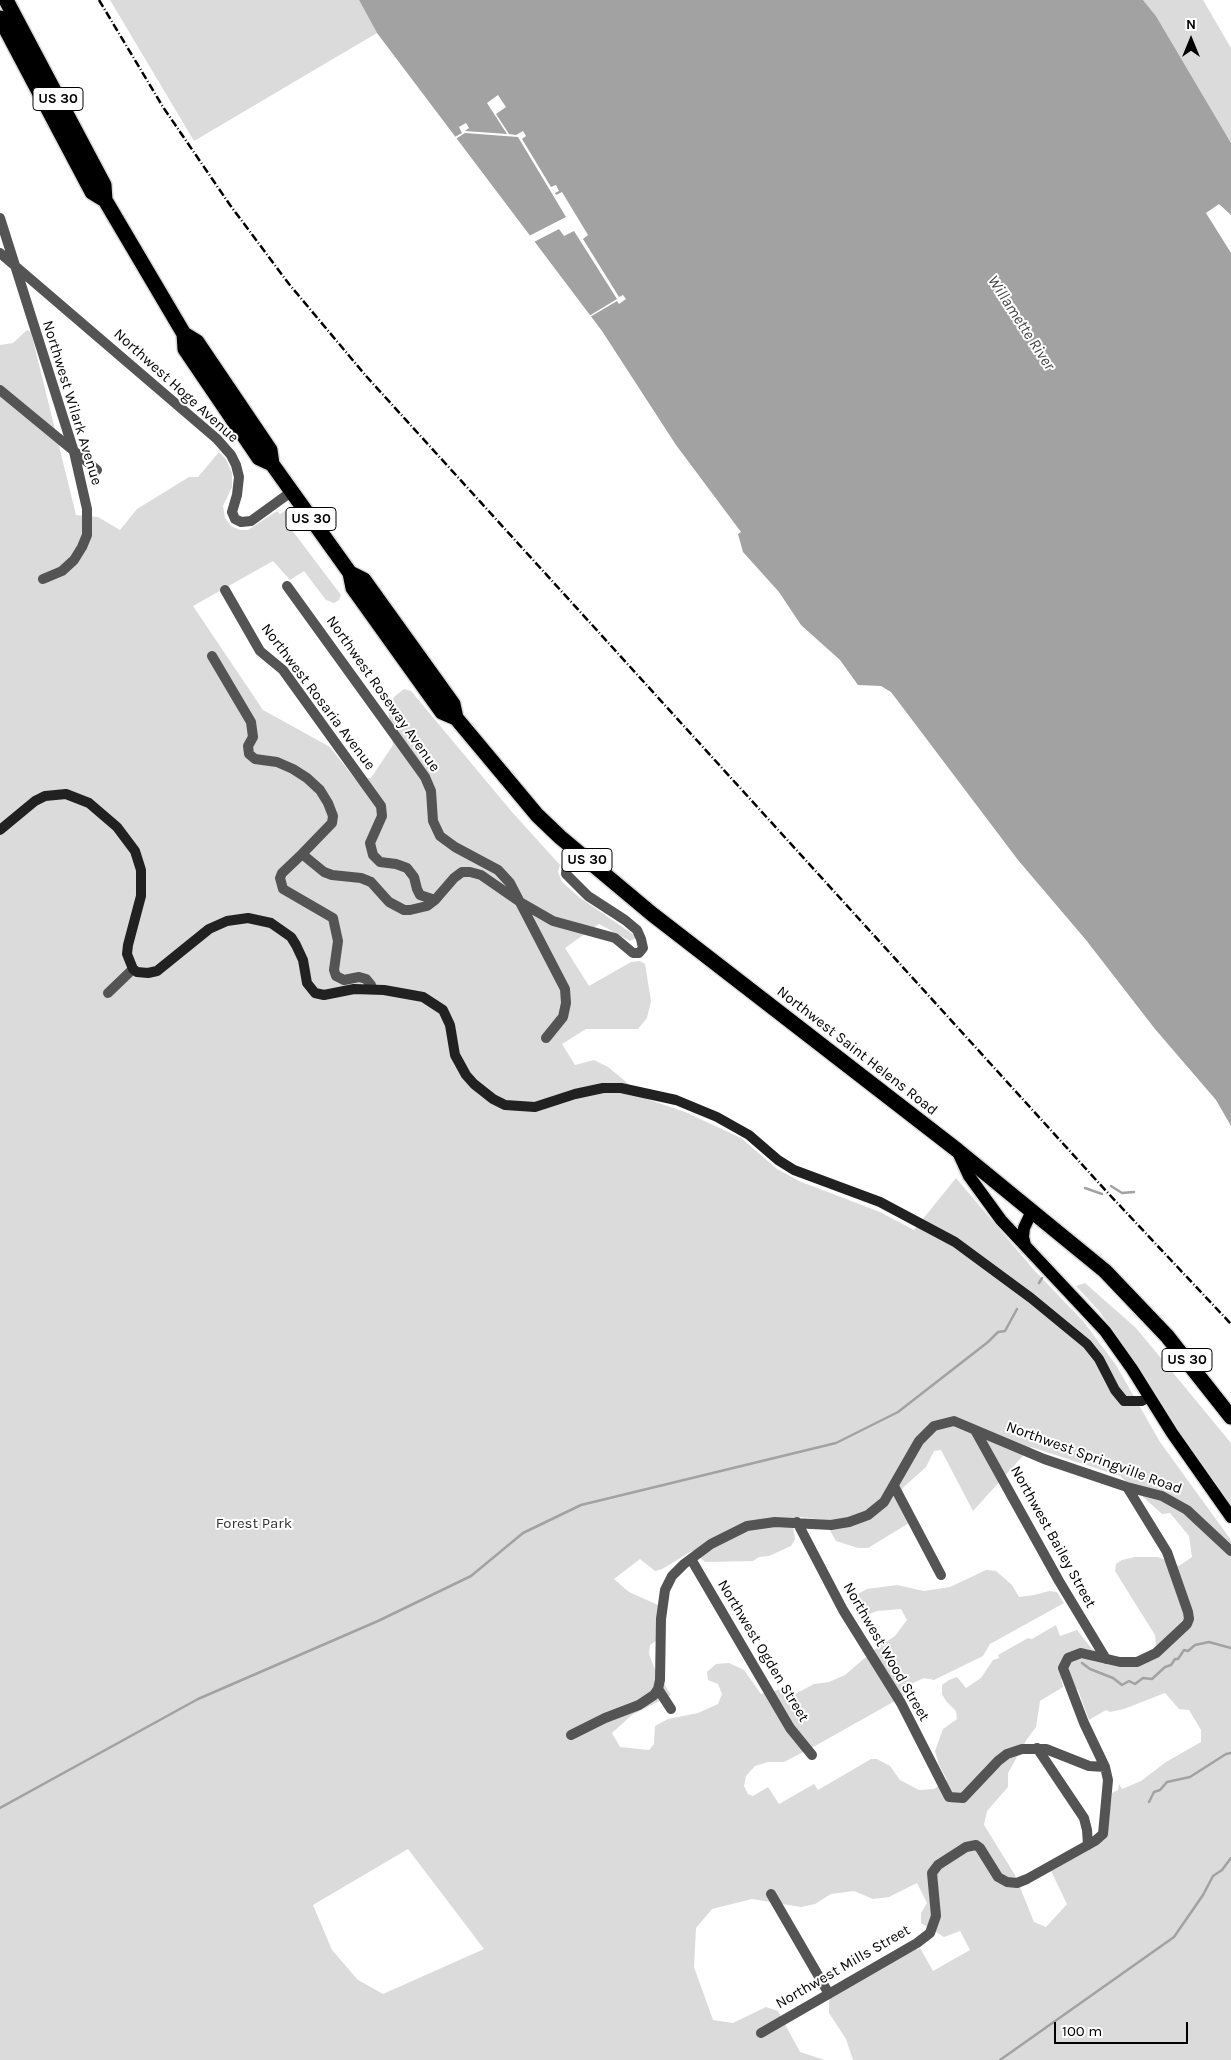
<!DOCTYPE html>
<html>
<head>
<meta charset="utf-8">
<style>
  body { margin:0 }
  #map { position:relative; width:1231px; height:2060px; overflow:hidden; background:#fff; font-family:Karla,sans-serif }
  canvas { display:block }
  .north { position:absolute; left:1166px; top:15px; width:50px; height:50px; -webkit-text-stroke:4px #fff; paint-order:stroke; rotate:0deg; font-size:14px; font-weight:700; line-height:20px; text-align:center; color:#000 }
  .north::after { content:''; display:block; margin:auto; width:18px; height:22px; background:#000; clip-path:polygon(50% 0,100% 100%,50% 72%,0 100%) }
  .scale { position:absolute; left:1054px; top:2022px; width:134px; height:22px; box-sizing:border-box; border:2px solid #000; border-top:0; padding-left:6px; font-size:15px; line-height:18px; white-space:nowrap; color:#000; -webkit-text-stroke:4px #fff; paint-order:stroke }
</style>
</head>
<body>
<div id="map">
<canvas width="1231" height="2060"></canvas>
<div class="north">N</div>
<div class="scale">100 m</div>
</div>
<script>
const g = document.querySelector('canvas').getContext('2d');
g.lineJoin = 'round';
function fill(path, color) { g.fillStyle = color; g.fill(path, 'evenodd'); }
const shape = rows => new Path2D(rows.map(r => 'M' + r).join(''));
function strokePath(path, color, width, dash) { g.strokeStyle = color; g.lineWidth = width; g.lineCap = dash ? 'butt' : 'round'; g.setLineDash(dash || []); g.stroke(path); }
function write(font, color, halo, rows, align = 'center') {
  g.font = font + ' Karla,sans-serif'; g.lineWidth = 4; g.setLineDash([]); g.textBaseline = 'middle'; g.strokeStyle = halo; g.fillStyle = color; for (const [text, x, y, turn = 0] of rows) {
    g.save(); g.translate(x, y); g.rotate((+turn || 0) * Math.PI / 180); g.textAlign = isNaN(turn) ? turn : align; if (halo) g.strokeText(text, 0, 0); g.fillText(text, 0, 0); g.restore();
  }
}
const green = shape([
  [110,0,359,0,377,33,194,141],
  [1143,0,1203,0,1231,48,1231,143,1156,16],
  [27,330,31,332,76,515,98,517,120,530,137,509,189,477,198,477,219,452,226,459,232,473,232,487,223,506,225,518,231,526,240,530,248,530,277,511,280,514,288,509,298,524,291,529,341,595,339,600,334,603,326,600,304,571,290,580,273,561,193,606,263,710,330,747,355,779,371,778,393,745,388,710,394,697,404,689,411,691,512,812,560,865,558,872,562,882,579,897,634,935,636,938,630,941,599,924,565,948,589,986,631,962,640,961,645,964,651,1001,647,1018,638,1029,586,1029,562,1044,575,1065,594,1060,608,1067,647,1099,685,1112,741,1138,777,1169,799,1181,880,1212,914,1230,956,1178,1034,1270,1083,1321,1116,1365,1160,1442,1231,1540,1231,2060,853,2060,846,2039,829,2013,829,1999,844,1979,915,1947,917,1950,920,1948,933,1971,970,1950,960,1931,944,1937,921,1923,921,1913,927,1903,917,1883,889,1897,873,1899,854,1891,831,1894,815,1904,801,1907,752,1899,712,1909,696,1928,694,1967,713,2020,733,2023,766,2007,778,2011,800,2052,825,2060,0,2060,0,345,13,343],
  [1031,1447,1120,1476,1162,1514,1170,1513,1189,1536,1192,1557,1179,1566,1158,1557,1135,1557,1122,1560,1116,1564,1115,1571,1155,1635,1156,1647,1137,1658,1123,1659,1092,1649,1077,1630,1060,1636,1056,1625,1032,1639,1028,1638,998,1655,999,1658,993,1660,981,1678,966,1688,957,1677,949,1680,942,1685,942,1694,946,1701,956,1711,957,1719,943,1729,935,1751,939,1765,947,1780,934,1789,919,1790,900,1780,890,1766,877,1759,871,1759,818,1790,814,1784,779,1804,768,1787,753,1796,748,1794,744,1786,746,1776,755,1766,768,1762,784,1762,815,1746,902,1697,910,1691,911,1684,924,1678,934,1680,983,1656,990,1644,1064,1603,1057,1592,1049,1591,1034,1595,1019,1597,1012,1585,996,1571,986,1570,950,1587,924,1591,897,1585,867,1589,856,1595,854,1602,860,1615,864,1616,877,1611,901,1609,907,1620,895,1636,874,1650,845,1675,829,1682,814,1684,795,1694,782,1689,761,1694,744,1670,729,1663,716,1664,707,1672,708,1680,718,1684,722,1694,718,1704,698,1713,668,1719,655,1726,654,1744,649,1750,620,1747,612,1733,632,1715,671,1695,654,1667,649,1654,650,1645,664,1635,658,1605,629,1592,614,1579,640,1559,655,1571,662,1569,692,1551,705,1562,753,1561,759,1557,769,1556,791,1546,795,1539,792,1520,801,1517,824,1520,836,1541,858,1548,868,1548,909,1523,896,1494,926,1467,934,1451,941,1450,973,1511],
  [1061,1679,1078,1690,1089,1720,1106,1710,1110,1712,1124,1709,1165,1693,1179,1709,1189,1710,1201,1730,1201,1742,1166,1762,1141,1781,1122,1789,1119,1784,1118,1790,1112,1793,1108,1829,1104,1840,1051,1871,1067,1904,1046,1927,1034,1922,1015,1875,984,1825,987,1811,1008,1787,1008,1773,1027,1739,1036,1727,1040,1701,1063,1687],
  [408,1849,484,1949,383,1994,358,1980,332,1950,313,1905],
  [1085,1283,1136,1328,1231,1443,1231,1510,1175,1432,1123,1346,1100,1312,1076,1286]
]);
const water = shape([
  [359,0,1143,0,1156,16,1231,143,1231,1126,1216,1100,1155,1029,1086,940,1018,860,891,692,881,686,858,685,840,660,801,625,779,592,743,552,738,534,741,532,676,445,602,331,377,33]
]);
const pier = shape([
  [498,95,506,107,496,114,509,134,516,135,523,131,526,136,522,139,551,187,556,185,559,191,555,193,556,195,562,192,588,235,583,239,619,297,623,295,626,299,619,304,617,301,590,317,589,316,617,299,574,231,564,236,559,229,532,243,527,237,566,217,518,137,465,133,454,140,453,138,462,133,459,127,466,123,469,128,465,131,507,134,487,103],
  [1219,204,1231,215,1231,253,1206,213]
]);
const stream = shape([
  [1111,1186,1122,1193,1134,1192],
  [1085,1188,1102,1194],
  [1039,1283,1042,1278],
  [1082,1663,1090,1669,1113,1678,1122,1685,1129,1681,1135,1684,1143,1678,1152,1679,1165,1667,1171,1665,1175,1659,1178,1659,1184,1650,1188,1651,1195,1645,1209,1642,1231,1648],
  [1149,1802,1154,1792,1160,1790,1167,1782,1190,1777,1226,1754,1231,1753],
  [0,1808,198,1699,378,1621,471,1576,523,1533,581,1505,836,1443,898,1412,988,1342,998,1332,1005,1331,1017,1309],
  [1000,2060,1174,1937,1203,1895,1213,1876,1222,1870,1231,1858]
]);
const street = shape([
  [0,218,74,452,87,509,87,535,82,547,74,560,62,571,43,579],
  [0,253,217,439,231,455,236,465,239,477,237,495,232,512,235,519,241,522,251,521,291,492],
  [0,390,97,470],
  [287,586,425,777,431,791,433,821,440,836,455,847,498,870,510,883,565,989,566,1003,563,1017,546,1038],
  [225,590,260,651,283,670,381,806,382,816,370,843,373,855,380,862,396,864,407,868,414,877,417,889,420,895,435,900],
  [212,656,251,722,253,737,248,746,249,754,255,759,277,762,293,769,307,778,320,790,328,803,333,816,332,823,302,854],
  [372,988,371,985,366,979,359,977,344,980,336,976,334,970,338,941,333,918,283,889,280,878,282,873,302,854,324,872,332,875,361,878,371,882,389,902,404,910,410,910,427,906,435,900,454,878,462,872,470,872,481,875,520,902,553,921,615,938,633,953,639,953,643,948,641,939,637,930,625,920,588,896,566,874,567,863,575,850],
  [108,993,133,969],
  [975,1430,1059,1581,1106,1659],
  [894,1486,941,1575],
  [797,1522,843,1610,901,1703,949,1797,963,1798,998,1761,1007,1754,1022,1749,1046,1749,1089,1766,1105,1767],
  [691,1559,790,1728,812,1755],
  [658,1689,671,1709],
  [571,1735,605,1718,639,1705,654,1695,658,1689,660,1680,661,1619,665,1590,672,1576,684,1564,711,1544,747,1526,775,1522,831,1525,849,1522,868,1515,884,1502,919,1441,934,1426,954,1421,1044,1459,1127,1487,1162,1496,1187,1510,1231,1551],
  [1037,1748,1084,1818,1087,1830,1088,1845],
  [771,1894,829,1994],
  [761,2033,917,1943,930,1933,936,1916,932,1873,938,1865,966,1847,976,1845,980,1848,998,1877,1007,1882,1017,1883,1027,1879,1095,1841,1103,1834,1108,1780,1105,1767,1084,1723,1063,1668,1068,1658,1081,1653,1120,1662,1137,1662,1156,1653,1187,1624,1189,1619,1188,1612,1167,1552,1127,1487]
]);
const secondary = shape([
  [0,830,35,801,45,796,66,794,89,803,117,827,135,851,141,870,141,896,128,945,127,954,133,969,137,972,148,973,157,971,209,929,227,921,248,918,271,923,291,937,296,945,303,960,307,983,315,993,324,995,354,989,384,990,423,997,443,1010,450,1025,455,1055,466,1075,474,1084,493,1099,505,1105,535,1107,575,1094,603,1088,621,1088,676,1100,717,1117,749,1135,778,1160,794,1170,880,1202,955,1242,1031,1298,1087,1344,1099,1359,1115,1390,1124,1401,1142,1401,1149,1397]
]);
const primary = shape([
  [957,1150,969,1176,1001,1220,1105,1331,1132,1369,1172,1433,1231,1517],
  [1025,1245,1023,1237,1024,1228,1032,1211]
]);
const highway = shape([
  [6,0,104,185,105,200],
  [0,18,92,192,105,200,184,334,197,342,270,450,272,464],
  [184,334,185,349,223,405,259,458,272,464,350,573,353,588,416,676,442,712,456,718,537,815,560,837,652,914,957,1150,1105,1271,1167,1336,1231,1417],
  [350,573,364,580,453,704,456,718]
]);
const rail = shape([
  [99,0,163,107,230,205,289,284,366,376,1107,1192,1231,1324]
]);
const shields = [
  [58,99,50],
  [311,519,50],
  [587,860,50],
  [1187,1360,50]
];
const shieldNames = [
  ["US 30",58,99],
  ["US 30",311,519],
  ["US 30",587,860],
  ["US 30",1187,1360]
];
const streetNames = [
  ["Northwest Hoge Avenue",176,386,42],
  ["Northwest Wilark Avenue",72,403,73],
  ["Northwest Roseway Avenue",383,694,55],
  ["Northwest Rosaria Avenue",318,697,53],
  ["Northwest Saint Helens Road",857,1051,38],
  ["Northwest Springville Road",1094,1458,20],
  ["Northwest Bailey Street",1053,1537,61],
  ["Northwest Ogden Street",763,1651,59],
  ["Northwest Wood Street",886,1652,60],
  ["Northwest Mills Street",843,1967,-30]
];
const parkNames = [
  ["Forest Park",254,1524]
];
const waterNames = [
  ["Willamette River",1021,323,57]
];
fill(green, '#dbdbdb');
fill(water, '#a2a2a2');
fill(pier, '#fff');
strokePath(stream, '#a2a2a2', 2.5);
strokePath(primary, '#dbdbdb', 15);
strokePath(highway, '#dbdbdb', 18);
strokePath(street, '#545454', 10);
strokePath(secondary, '#212121', 10);
strokePath(primary, '#000', 12);
strokePath(highway, '#000', 15);
strokePath(rail, '#000', 2.5, [8, 2.5, 1, 2.5]);
for (const [x, y, w] of shields) { const box = new Path2D(); box.roundRect(x - w / 2, y - 11.5, w, 23, 4); g.fillStyle = '#fff'; g.fill(box); strokePath(box, '#000', 1); }
write('bold 14px', '#000', null, shieldNames);
write('15px', '#000', '#fff', streetNames);
write('15px', '#323232', '#fff', parkNames);
write('italic 16px', '#434343', '#fff', waterNames);
</script>
</body>
</html>
